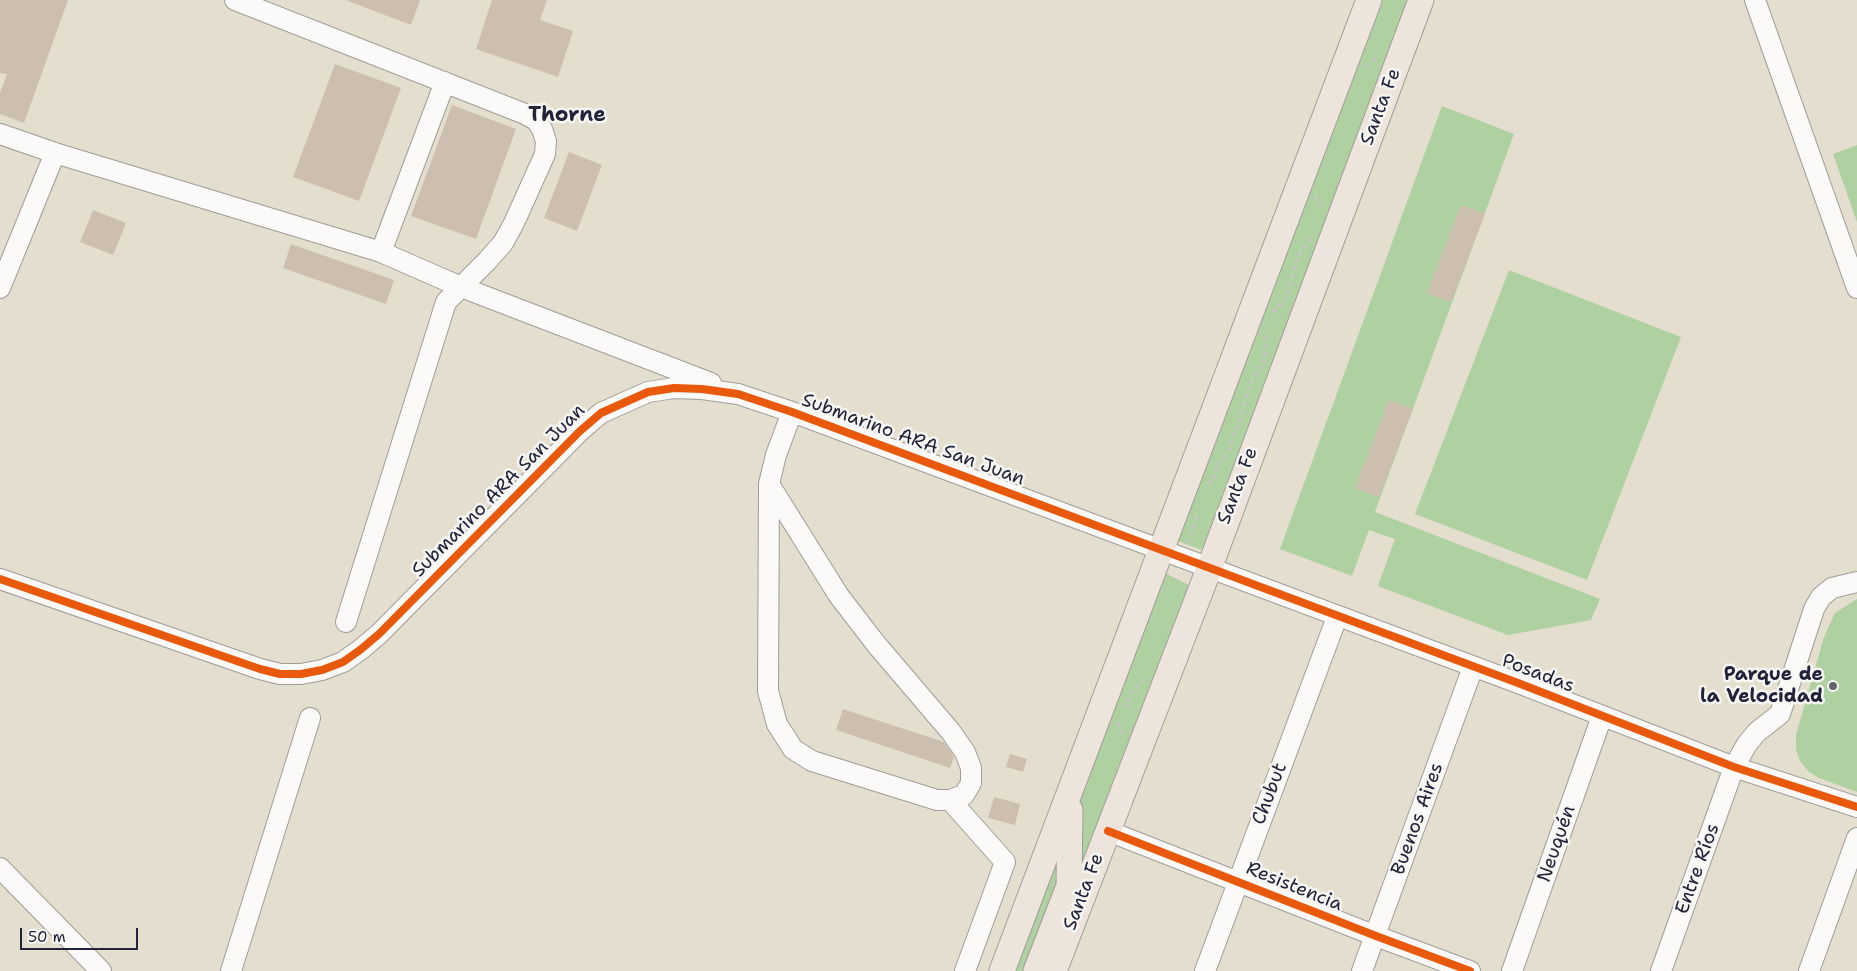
<!DOCTYPE html>
<html>
<head>
<meta charset="utf-8">
<style>
  body { margin:0 }
  #map { position:relative; width:1857px; height:971px; overflow:hidden; background:#e4dece; font-family:"Shantell Sans",sans-serif }
  canvas { display:block }
  .scale { position:absolute; left:20px; top:928px; width:118px; height:22px; box-sizing:border-box; border:2px solid #22223b; border-top:0; padding-left:6px; font-size:15px; line-height:18px; white-space:nowrap; color:#22223b; -webkit-text-stroke:4px #f6f6f2; paint-order:stroke }
</style>
</head>
<body>
<div id="map">
<canvas width="1857" height="971"></canvas>
<div class="scale">50 m</div>
</div>
<script>
const g = document.querySelector('canvas').getContext('2d');
g.lineJoin = 'round';
function fill(path, color) { g.fillStyle = color; g.fill(path, 'evenodd'); }
const shape = rows => new Path2D(rows.map(r => 'M' + r).join(''));
function strokePath(path, color, width, dash) { g.strokeStyle = color; g.lineWidth = width; g.lineCap = dash ? 'butt' : 'round'; g.setLineDash(dash || []); g.stroke(path); }
function write(font, color, halo, rows, align = 'center') {
  g.font = font + ' "Shantell Sans",sans-serif'; g.lineWidth = 5; g.setLineDash([]); g.textBaseline = 'middle'; g.strokeStyle = halo; g.fillStyle = color; for (const [text, x, y, turn = 0] of rows) {
    g.save(); g.translate(x, y); g.rotate((+turn || 0) * Math.PI / 180); g.textAlign = isNaN(turn) ? turn : align; if (halo) g.strokeText(text, 0, 0); g.fillText(text, 0, 0); g.restore();
  }
}
const green = shape([
  [1380,0,1410,0,1202,550,1175,540],
  [1442,106,1514,134,1375,512,1600,599,1591,620,1508,635,1378,586,1395,539,1369,530,1352,576,1280,549],
  [1857,145,1857,222,1833,154],
  [1509,270,1681,337,1587,580,1415,514],
  [1165,573,1189,585,1082,868,1078,801],
  [1857,599,1857,792,1819,778,1809,772,1800,761,1796,749,1796,735,1824,637,1835,613],
  [1064,838,1063,881,1029,971,1013,971]
]);
const building = shape([
  [0,0,68,0,24,123,0,114,0,93,7,74,0,73],
  [348,0,420,0,411,25,348,1],
  [492,0,547,0,540,20,573,31,558,77,476,49],
  [335,64,401,88,359,201,293,177],
  [452,105,516,129,476,239,411,216],
  [569,152,602,165,577,231,544,218],
  [1461,205,1485,214,1451,302,1427,293],
  [93,210,126,223,113,255,80,242],
  [291,244,394,280,386,304,283,268],
  [1389,400,1413,409,1379,497,1355,488],
  [843,709,944,742,954,757,950,768,836,730],
  [1010,754,1027,759,1023,772,1006,767],
  [994,797,1020,804,1015,825,988,818]
]);
const path = shape([
  [1365,66,1379,57],
  [1316,196,1321,209],
  [1273,312,1285,300,1299,255,1310,239],
  [1208,484,1215,477,1217,465,1228,453,1233,437,1236,432,1250,384,1266,358,1267,330],
  [1188,543,1198,513],
  [1124,708,1137,686,1146,676],
  [1118,723,1122,738]
]);
const minor = shape([
  [235,0,525,114,536,120,542,129,546,141,545,154,514,223,503,243,487,261,446,302,346,622],
  [1755,0,1857,288],
  [0,134,55,153,381,252,461,287,711,383],
  [381,252,445,82],
  [0,288,55,153],
  [769,484,839,596,876,644,951,732,965,752,971,768,971,783,964,795,950,800,937,800,812,761,793,749,777,724,768,691,769,484,776,455,792,412],
  [0,579,260,669,280,674,301,674,322,670,343,662,360,650,379,634,580,431,601,413,648,392,674,388,702,389,738,394,792,412,1518,683,1734,767,1857,807],
  [950,800,1005,862,965,971],
  [1108,831,1376,936,1470,971],
  [0,868,101,971],
  [231,971,310,718],
  [1205,971,1337,617],
  [1362,971,1473,667],
  [1512,971,1602,716],
  [1661,971,1734,767,1747,744,1757,732,1780,714,1814,609,1821,597,1832,588,1857,582],
  [1809,971,1857,838]
]);
const major = shape([
  [1002,971,1369,0],
  [1036,971,1069,886,1070,810],
  [1054,971,1209,569,1421,0]
]);
const cycleway = shape([
  [0,579,260,669,280,674,301,674,322,670,343,662,360,650,379,634,580,431,601,413,648,392,674,388,702,389,738,394,792,412,1518,683,1734,767,1857,807],
  [1108,831,1376,936,1470,971]
]);
const markers = [
  [1833,686,5,"#66646e"]
];
const streetNames = [
  ["Santa Fe",1381,107,-69],
  ["Submarino ARA San Juan",913,440,20],
  ["Santa Fe",1238,486,-69],
  ["Submarino ARA San Juan",499,491,-45],
  ["Posadas",1538,674,21],
  ["Chubut",1270,794,-69],
  ["Buenos Aires",1418,819,-70],
  ["Neuquén",1557,844,-71],
  ["Entre Ríos",1698,869,-70],
  ["Resistencia",1294,887,22],
  ["Santa Fe",1084,892,-69]
];
const poiNames = [
  ["Parque de",1823,675],
  ["la Velocidad",1823,697]
];
const quarterNames = [
  ["Thorne",567,116]
];
fill(green, '#afd0a1');
fill(building, '#cdbfb0');
strokePath(minor, '#a09d96', 22);
strokePath(major, '#a09d96', 27);
strokePath(path, '#c8c6c5', 3, [4, 4]);
strokePath(minor, '#fbfaf8', 20);
strokePath(major, '#ede5dc', 25);
strokePath(cycleway, '#e8590c', 8);
for (const [x, y, r, color] of markers) { const dot = new Path2D(); dot.arc(x, y, r, 0, 2 * Math.PI); g.fillStyle = color; g.fill(dot); strokePath(dot, '#f6f6f2', 2); }
write('19px', '#22223b', '#f6f6f2', streetNames);
write('bold 19px', '#22223b', '#f6f6f2', poiNames, 'right');
write('bold 21px', '#22223b', '#f6f6f2', quarterNames);
</script>
</body>
</html>
